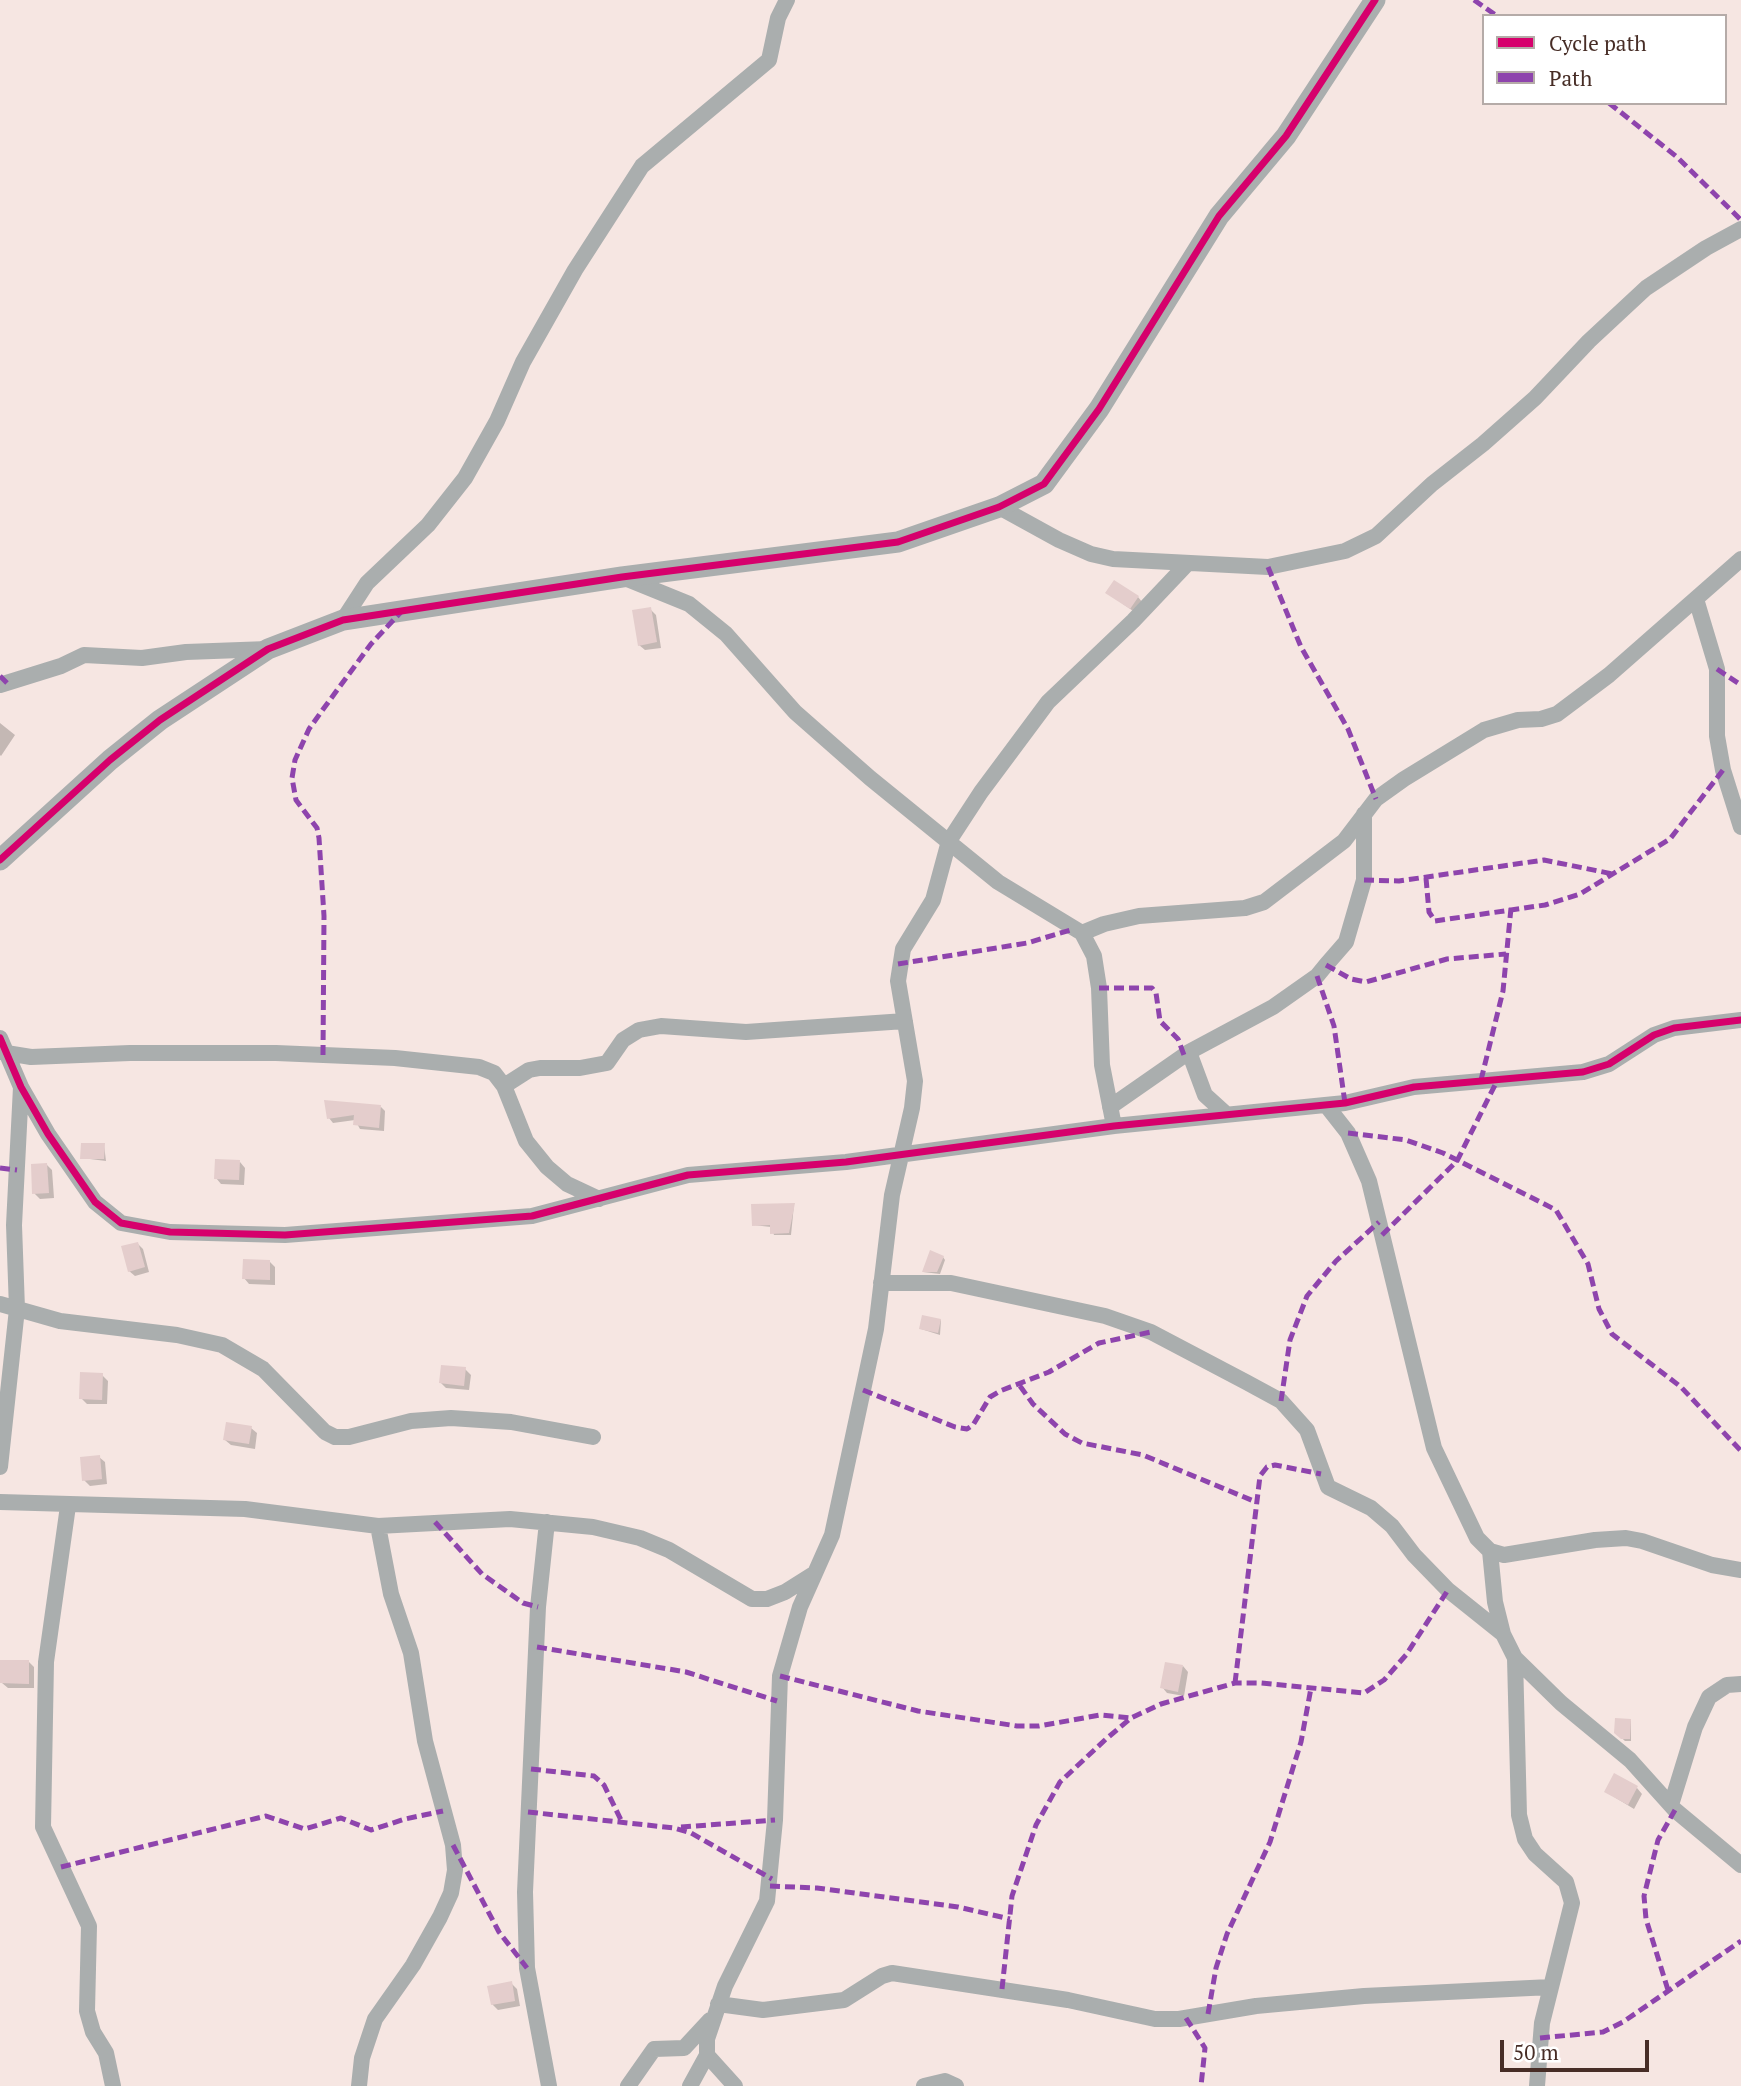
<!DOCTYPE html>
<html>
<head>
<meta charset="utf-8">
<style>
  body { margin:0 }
  #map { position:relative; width:1741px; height:2086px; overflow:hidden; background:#f6e6e2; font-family:"PT Serif",serif }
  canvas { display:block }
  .legend { position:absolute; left:1482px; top:14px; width:245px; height:91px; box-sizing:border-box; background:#fff; border:2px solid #b5aba8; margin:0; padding:9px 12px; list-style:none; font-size:21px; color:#472d26 }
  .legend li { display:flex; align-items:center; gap:14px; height:35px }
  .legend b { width:35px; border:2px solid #b5aba8 }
  .scale { position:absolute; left:1500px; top:2040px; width:149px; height:32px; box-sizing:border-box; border:4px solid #472d26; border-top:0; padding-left:9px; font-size:21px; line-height:24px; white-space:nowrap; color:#472d26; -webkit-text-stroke:5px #fff; paint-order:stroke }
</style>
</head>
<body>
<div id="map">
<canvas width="1741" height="2086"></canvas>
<ul class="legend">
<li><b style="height:9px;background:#d6006c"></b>Cycle path</li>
<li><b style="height:9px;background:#8e44ad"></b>Path</li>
</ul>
<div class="scale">50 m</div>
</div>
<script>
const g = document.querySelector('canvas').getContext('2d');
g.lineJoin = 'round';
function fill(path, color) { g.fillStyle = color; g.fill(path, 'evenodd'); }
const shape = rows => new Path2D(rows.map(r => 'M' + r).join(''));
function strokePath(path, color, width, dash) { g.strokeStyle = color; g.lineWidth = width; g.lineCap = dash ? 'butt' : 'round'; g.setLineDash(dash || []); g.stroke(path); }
const shadow = shape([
  [1107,593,1138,597,1143,603,1136,613],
  [650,609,656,615,661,648,645,650,639,645],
  [0,723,15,735,1,756,0,755],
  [381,1107,385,1111,384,1131,360,1129,355,1120,333,1123,329,1118],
  [104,1145,106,1161,82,1158],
  [240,1162,245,1168,244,1185,221,1184,216,1178],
  [47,1165,52,1170,54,1198,40,1199,34,1193],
  [794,1205,791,1235,774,1235,771,1227,753,1225],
  [138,1244,143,1249,149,1272,135,1276,129,1271],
  [943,1257,945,1260,940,1274,923,1272],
  [270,1262,275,1267,275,1285,249,1284,244,1278],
  [941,1320,940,1335,921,1329],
  [465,1369,471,1375,469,1390,446,1388,440,1382],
  [102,1375,108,1381,107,1404,87,1404,81,1398],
  [251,1428,257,1433,255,1449,231,1445,225,1440],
  [99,1457,105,1462,107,1484,90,1486,84,1480],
  [28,1661,34,1667,34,1688,8,1688,2,1683],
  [1183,1666,1188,1672,1184,1696,1167,1693,1162,1687],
  [1631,1720,1631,1741,1625,1741,1615,1732],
  [1637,1788,1642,1794,1634,1809,1606,1792],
  [511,1983,517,1989,520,2006,498,2010,492,2004]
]);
const building = shape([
  [1114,580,1139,596,1130,609,1105,593],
  [651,607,657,642,638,646,632,610],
  [324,1100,381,1105,379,1128,353,1125,354,1115,327,1119],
  [81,1143,105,1143,104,1159,80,1159],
  [215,1159,240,1160,239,1180,214,1179],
  [47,1163,49,1193,32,1194,31,1164],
  [795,1203,789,1233,770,1234,770,1225,752,1226,751,1204],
  [138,1242,145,1267,128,1272,121,1246],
  [930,1250,944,1256,937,1272,922,1272],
  [243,1259,270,1260,270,1280,242,1279],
  [922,1315,941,1319,938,1333,919,1329],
  [441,1365,466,1367,464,1386,439,1383],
  [80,1372,103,1373,102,1400,79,1399],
  [226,1422,252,1426,249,1444,223,1440],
  [100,1455,102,1479,82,1481,80,1457],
  [0,1660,29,1660,29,1684,0,1683],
  [1165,1662,1183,1665,1178,1692,1160,1688],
  [1615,1718,1631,1719,1630,1739,1621,1739,1614,1733],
  [1614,1773,1638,1786,1628,1805,1604,1792],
  [512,1981,515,2001,491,2005,487,1986]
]);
const minor = shape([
  [999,507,1059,540,1091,554,1113,559,1268,567,1345,551,1376,536,1432,484,1483,444,1535,398,1589,341,1646,288,1706,248,1741,229],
  [625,578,689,604,726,634,795,712,870,778,998,882,1082,933,1094,956,1099,988,1102,1065,1114,1126],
  [1696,599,1717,669,1717,736,1723,770,1741,827],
  [343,620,367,583,428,525,465,478,497,421,523,362,575,270,642,166,769,60,778,18,787,0],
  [0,685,61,666,84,655,142,658,186,652,268,649],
  [1082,933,1104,924,1139,916,1245,908,1264,902,1344,841,1376,799,1404,779,1484,730,1518,720,1541,719,1557,714,1609,675,1741,559],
  [0,1038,21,1087,48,1134,95,1202,121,1223,170,1232,285,1235,532,1216,688,1175,846,1162,1114,1126,1345,1103,1414,1087,1583,1072,1609,1064,1654,1035,1674,1028,1741,1020],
  [0,1052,31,1057,130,1053,276,1053,395,1058,479,1067,494,1073,504,1086,526,1141,547,1167,567,1184,599,1199],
  [1189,1052,1205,1095,1226,1114],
  [504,1086,529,1070,540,1068,580,1068,607,1063,623,1040,639,1030,661,1026,746,1032,905,1021],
  [1326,1105,1348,1133,1369,1181,1434,1448,1477,1538,1490,1551,1504,1555,1595,1540,1626,1538,1642,1541,1712,1565,1741,1570],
  [1110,1107,1189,1052,1273,1007,1317,976,1326,965,1346,942,1364,880,1364,814],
  [881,1283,951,1283,1105,1316,1151,1332,1246,1382,1281,1401,1307,1430,1328,1487,1371,1508,1392,1526,1414,1555,1448,1590,1503,1634],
  [0,1304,60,1321,177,1335,222,1345,263,1369,325,1432,335,1437,349,1437,411,1421,451,1418,511,1422,593,1437],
  [0,1467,17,1309,14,1225,21,1087],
  [0,1502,245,1509,378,1526,510,1519,593,1527,640,1538,669,1550,752,1599,767,1599,785,1592,812,1575],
  [68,1506,46,1662,43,1827,89,1926,87,2011,93,2032,106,2053,113,2086],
  [547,1522,538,1607,525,1892,527,1968,549,2086],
  [1490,1551,1495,1602,1503,1634,1515,1658,1561,1703,1630,1760,1675,1810,1741,1865],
  [1515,1658,1519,1815,1525,1839,1535,1854,1566,1882,1572,1903,1542,2023,1537,2086],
  [1671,1805,1695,1727,1709,1697,1727,1685,1741,1684],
  [718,2004,763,2010,844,2000,882,1976,892,1973,1068,2000,1155,2019,1179,2019,1256,2006,1364,1996,1551,1987],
  [359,2086,362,2058,375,2019,413,1965,440,1917,451,1893,455,1870,453,1845,425,1741,411,1653,391,1594,378,1526],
  [628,2086,654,2049,684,2048,710,2020],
  [690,2086,707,2055],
  [735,2086,707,2055,707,2039,725,1986,767,1901,775,1820,780,1676,800,1607,832,1535,876,1329,892,1195,912,1108,915,1081,898,981,903,949,933,900,949,841,981,792,1048,702,1133,621,1187,564],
  [924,2086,945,2081,956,2086]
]);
const tertiary = shape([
  [0,860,110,760,160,720,268,649,343,620,622,577,898,542,999,507,1044,484,1099,409,1219,216,1286,136,1375,0]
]);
const quiet = shape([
  [1474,0,1497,16],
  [1609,103,1677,157,1741,220],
  [1268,567,1301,647,1348,729,1376,799],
  [1717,669,1741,685],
  [0,676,7,683],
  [1426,878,1429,912,1435,921,1545,905,1580,894,1670,839,1723,770],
  [1364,880,1399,881,1544,860,1613,874],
  [898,964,1027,943,1074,929],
  [1326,965,1351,979,1366,982,1447,959,1506,954],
  [1317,976,1334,1026,1345,1103],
  [1099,988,1152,988,1156,993,1160,1021,1178,1039,1184,1055],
  [323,1055,324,916,319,838,317,828,296,800,292,778,295,760,309,729,324,708,371,644,401,612],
  [1481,1080,1503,991,1511,908],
  [1348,1133,1406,1140,1443,1153,1556,1210,1588,1264,1599,1309,1612,1334,1681,1387,1741,1451],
  [0,1168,17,1170],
  [1382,1235,1457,1161,1498,1079],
  [1020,1386,1033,1404,1065,1434,1082,1443,1143,1455,1256,1502],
  [863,1390,955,1427,967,1429,973,1425,990,1397,1000,1391,1049,1372,1099,1343,1151,1332],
  [1281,1401,1290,1340,1307,1296,1336,1261,1379,1222],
  [435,1522,482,1574,523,1603,538,1607],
  [537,1647,686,1672,777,1701],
  [780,1676,918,1711,1017,1726,1039,1726,1100,1715,1131,1718],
  [1235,1683,1260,1476,1267,1467,1275,1465,1321,1474],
  [531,1769,594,1776,604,1785,622,1822],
  [528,1812,674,1828,691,1833,772,1879],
  [681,1827,775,1820],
  [453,1845,499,1932,527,1968],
  [61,1867,266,1816,305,1829,341,1818,371,1830,405,1819,443,1811],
  [770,1886,817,1888,958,1907,1010,1919],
  [1002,1989,1012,1896,1036,1825,1060,1782,1106,1739,1131,1718,1161,1704,1235,1683,1261,1683,1364,1693,1384,1680,1406,1655,1448,1590],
  [1668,1990,1646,1919,1644,1896,1658,1840,1675,1810],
  [1208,2014,1216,1968,1227,1934,1270,1842,1301,1742,1311,1688],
  [1186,2018,1205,2048,1201,2086],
  [1540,2038,1603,2032,1623,2022,1741,1941]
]);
const cycleway = shape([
  [0,860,110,760,160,720,268,649,343,620,622,577,898,542,999,507,1044,484,1099,409,1219,216,1286,136,1375,0],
  [0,1038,21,1087,48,1134,95,1202,121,1223,170,1232,285,1235,532,1216,688,1175,846,1162,1114,1126,1345,1103,1414,1087,1583,1072,1609,1064,1654,1035,1674,1028,1741,1020]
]);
fill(shadow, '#0003');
fill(building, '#e4cdcc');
strokePath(minor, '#aaaeae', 16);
strokePath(tertiary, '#aaaeae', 21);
strokePath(quiet, '#8e44ad', 5, [10, 5]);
strokePath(cycleway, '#d6006c', 7);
</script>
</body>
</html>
